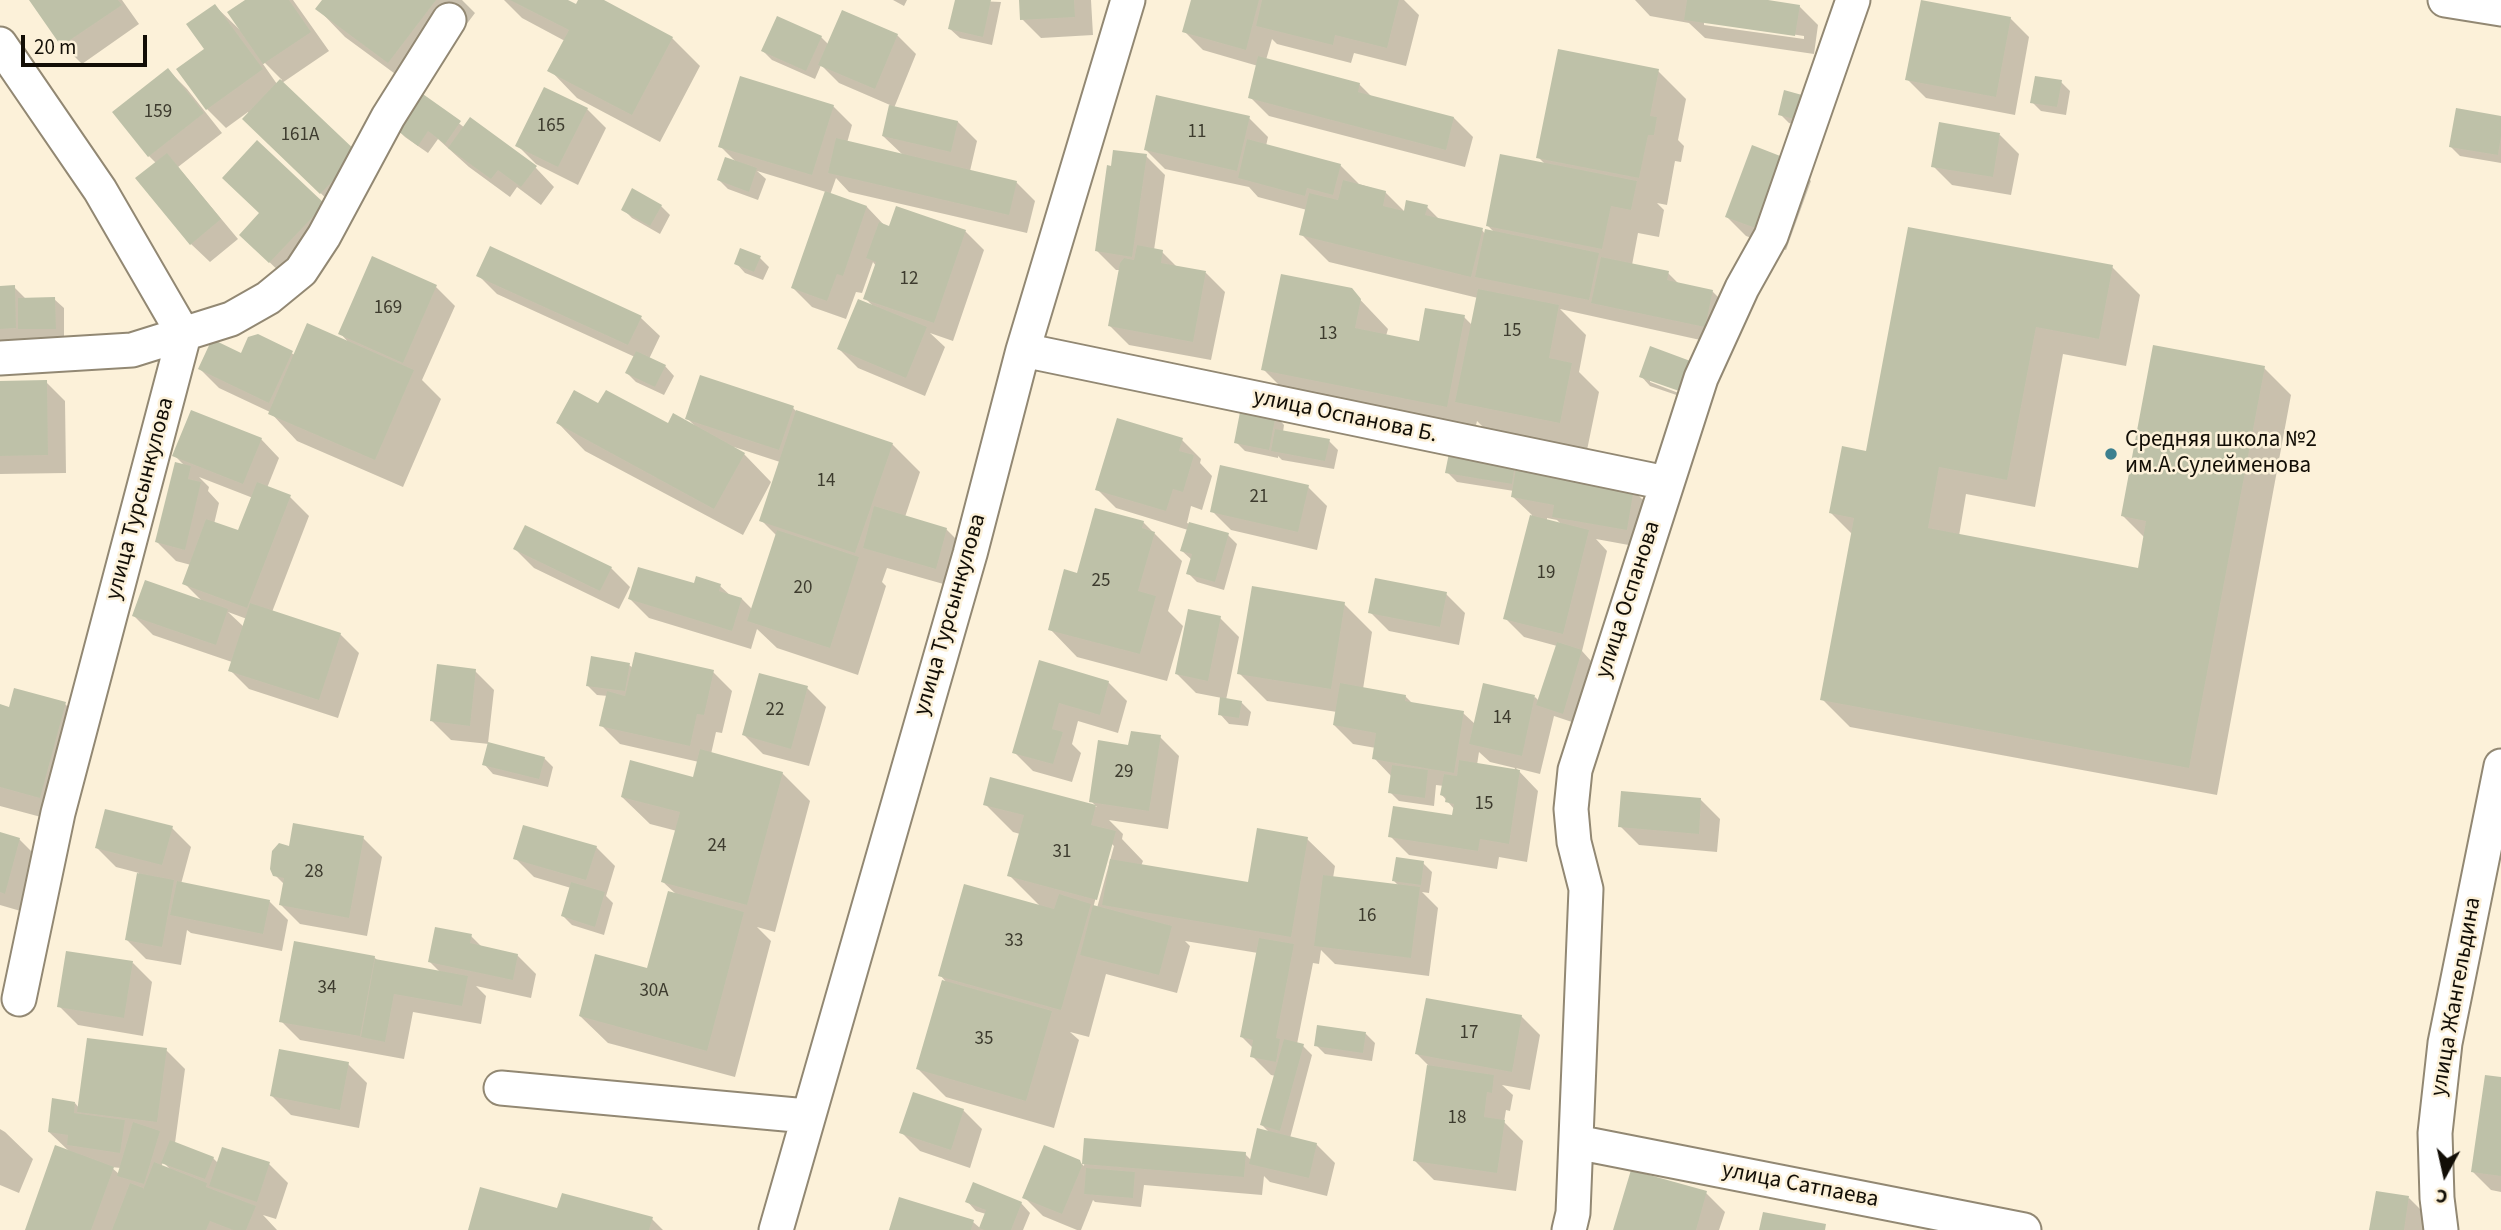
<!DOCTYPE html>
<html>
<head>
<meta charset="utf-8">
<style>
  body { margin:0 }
  #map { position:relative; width:2501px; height:1230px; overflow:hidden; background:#fcf1d9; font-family:"Source Sans 3",sans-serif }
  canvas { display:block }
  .north { position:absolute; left:2410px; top:1139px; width:70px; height:70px; -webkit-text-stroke:5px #fcf1d9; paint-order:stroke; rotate:188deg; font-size:19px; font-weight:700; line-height:28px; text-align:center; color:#120e06 }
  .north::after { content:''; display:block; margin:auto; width:24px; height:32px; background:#120e06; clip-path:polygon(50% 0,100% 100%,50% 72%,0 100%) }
  .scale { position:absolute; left:21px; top:35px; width:126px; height:32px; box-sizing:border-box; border:4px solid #120e06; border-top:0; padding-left:9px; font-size:21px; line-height:24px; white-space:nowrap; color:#120e06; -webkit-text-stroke:5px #fcf1d9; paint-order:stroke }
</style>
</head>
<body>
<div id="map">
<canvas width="2501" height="1230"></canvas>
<div class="north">С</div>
<div class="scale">20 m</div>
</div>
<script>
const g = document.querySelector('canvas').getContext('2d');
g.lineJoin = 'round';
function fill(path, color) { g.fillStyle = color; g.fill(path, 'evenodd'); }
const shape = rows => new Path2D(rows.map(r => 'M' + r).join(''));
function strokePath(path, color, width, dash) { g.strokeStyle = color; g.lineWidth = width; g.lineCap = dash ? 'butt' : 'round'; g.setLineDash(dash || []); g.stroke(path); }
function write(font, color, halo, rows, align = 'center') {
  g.font = font + ' "Source Sans 3",sans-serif'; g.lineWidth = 5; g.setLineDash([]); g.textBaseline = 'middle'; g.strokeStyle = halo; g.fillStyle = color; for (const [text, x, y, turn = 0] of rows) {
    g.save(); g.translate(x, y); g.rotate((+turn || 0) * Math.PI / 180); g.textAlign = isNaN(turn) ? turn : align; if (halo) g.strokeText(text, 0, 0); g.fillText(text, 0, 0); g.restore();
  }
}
const shadow = shape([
  [31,0,122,0,139,24,82,64,63,45],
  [248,0,293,0,329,51,282,83,377,174,340,212,263,137,248,112,226,128,207,109,206,49,215,6,240,30],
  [265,63,282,80,277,84,263,64],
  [324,0,462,0,475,13,417,90,345,37,318,9],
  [504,0,565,0,576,6,580,0,600,0,672,38,700,66,660,142,577,98,550,70,565,41,522,18],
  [893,0,907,0,904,6],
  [956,0,1001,2,992,45,960,38,950,29],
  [1020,0,1091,0,1093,35,1041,38,1022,19],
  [1192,0,1404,0,1419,15,1406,66,1354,53,1351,63,1277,44,1272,39,1266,60,1359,84,1372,97,1454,118,1473,137,1465,167,1269,116,1250,97,1258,66,1203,50,1184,31],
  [1635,0,1757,0,1799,6,1818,25,1814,54,1705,38,1689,23,1650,16],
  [1704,21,1804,36,1804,39,1704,25],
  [2010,18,2029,37,2015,115,1926,98,1907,79],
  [897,35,916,54,894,108,958,122,977,141,970,171,1016,182,1035,201,1027,233,849,192,836,178,830,195,867,207,886,227,965,231,984,250,953,341,930,333,945,347,925,396,858,368,839,349,874,307,865,298,876,266,873,262,862,293,856,292,846,319,812,307,793,288,826,192,757,171,766,179,758,200,728,189,719,180,737,163,720,146,833,106,852,125,847,143,904,156,883,136,890,105,839,83,821,65,815,79,772,60,763,51,821,37,829,45],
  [168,70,187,89,222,133,178,167,238,239,210,262,191,244,156,163,149,156],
  [1658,71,1686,99,1678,140,1684,146,1681,162,1675,161,1667,205,1657,203,1664,210,1659,237,1638,233,1632,265,1668,273,1680,285,1712,291,1731,310,1723,345,1560,309,1586,335,1579,372,1599,392,1587,450,1485,429,1477,421,1474,434,1291,397,1263,369,1351,290,1388,329,1386,336,1421,343,1464,317,1473,326,1478,298,1329,262,1301,234,1307,210,1258,197,1249,187,1165,169,1146,150,1249,118,1268,137,1266,146,1340,165,1359,184,1385,192,1405,212,1427,207,1440,220,1482,230,1485,234,1496,234,1488,226,1546,165,1538,157],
  [2061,82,2070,91,2066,115,2041,111,2032,102],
  [421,94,465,128,536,168,554,187,541,205,517,187,510,197,469,167,438,139,428,153,405,137,396,128],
  [1801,96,1810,105,1804,127,1789,123,1780,114],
  [587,109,606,128,578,185,536,164,517,145],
  [2501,118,2501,163,2460,156,2451,147],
  [2000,135,2019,154,2011,195,1952,185,1933,166],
  [1146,156,1165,175,1154,250,1162,252,1178,268,1206,273,1225,292,1211,360,1129,345,1110,326,1120,270,1116,270,1097,251,1113,168],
  [1792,162,1811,181,1786,250,1746,236,1727,217],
  [324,205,289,281,260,253,261,214],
  [661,206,670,215,660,234,632,218,623,209],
  [760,258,769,267,763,280,745,273,736,263],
  [2112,267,2140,295,2126,366,2063,354,2035,507,1966,494,1959,536,2139,570,2145,538,2123,516,2264,368,2291,395,2217,795,1850,727,1822,699,1852,534,1831,513,1867,453],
  [478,275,641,318,660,336,649,359,665,366,674,376,664,395,636,382,627,373,635,357,497,294],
  [14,287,26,299,54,299,64,308,64,337,34,338,35,347,0,348,0,288],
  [436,287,455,306,422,380,441,399,403,487,297,441,270,412,219,388,200,369,242,355,258,336,295,355,350,344,340,333],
  [1651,349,1692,363,1701,372,1691,400,1650,386,1641,376],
  [1650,379,1690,393,1689,397,1650,382],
  [46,382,65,401,66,473,0,474,0,383],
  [599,405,668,426,696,427,687,418,793,408,798,413,892,444,920,472,905,517,946,529,965,548,954,587,887,568,882,582,886,586,858,675,777,648,757,629,751,649,649,618,630,599,695,585,720,586,731,596,742,599,753,610,777,536,761,520,780,462,734,447,733,448,744,454,771,482,743,535,585,451,558,423],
  [1275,415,1284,425,1283,432,1329,441,1338,450,1334,469,1282,460,1278,456,1278,458,1245,451,1236,442],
  [261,439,279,458,267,488,290,497,309,516,272,612,340,634,359,653,338,718,249,689,230,670,232,662,153,635,134,616,203,602,184,583,191,565,176,561,157,542,186,467,175,456],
  [199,477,253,498,239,533,214,524,219,503,208,491,209,487],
  [228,612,247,619,244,627],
  [1182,440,1201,459,1200,463,1212,476,1202,510,1191,506,1187,523,1228,535,1237,544,1224,590,1197,582,1188,573,1192,560,1182,551,1188,530,1116,508,1097,489],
  [1450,455,1633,490,1652,509,1645,548,1596,539,1607,551,1582,651,1591,661,1572,722,1554,716,1540,774,1516,768,1538,791,1527,862,1499,857,1497,869,1409,855,1390,836,1454,817,1455,810,1442,795,1444,786,1436,785,1434,806,1399,801,1390,792,1392,777,1374,758,1376,748,1353,744,1334,725,1337,712,1267,701,1239,673,1344,604,1372,632,1363,689,1405,696,1413,704,1463,713,1475,724,1535,697,1539,701,1557,646,1524,637,1505,618,1532,515,1513,497,1514,491,1457,482,1447,472],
  [1547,518,1557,520,1562,525,1547,521],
  [1479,752,1490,762,1515,768,1514,771,1477,765],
  [1308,487,1327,506,1317,550,1231,530,1212,511],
  [1143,522,1182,561,1168,611,1183,626,1167,681,1077,657,1050,629,1079,575],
  [515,549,611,568,630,587,619,609,534,568],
  [1446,594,1465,613,1459,645,1389,631,1370,612],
  [1220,618,1239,637,1226,700,1241,702,1251,712,1248,726,1229,724,1220,714,1222,698,1196,693,1177,674],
  [1040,662,1108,682,1127,701,1118,733,1078,721,1072,744,1081,753,1072,782,1033,771,1014,752],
  [629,665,633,668,713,672,732,691,722,733,716,732,711,754,782,773,810,801,775,932,757,927,771,941,735,1077,608,1043,580,1016,648,970,677,895,663,882,677,831,650,824,622,797,694,779,699,762,620,744,601,725,608,696,597,695,588,686],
  [475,671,494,690,488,743,544,758,553,767,548,787,493,774,484,764,489,744,451,740,432,721],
  [807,688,826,707,809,766,763,754,744,735],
  [65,704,93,732,67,824,0,806,0,706,10,709],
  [1160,737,1179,756,1168,829,1109,820,1123,834,1122,839,1143,861,1141,866,1249,884,1307,839,1335,866,1333,878,1400,887,1394,881,1423,863,1432,872,1429,893,1422,892,1438,908,1429,976,1335,964,1321,950,1319,964,1313,963,1297,1044,1303,1046,1312,1055,1290,1138,1316,1144,1335,1163,1327,1196,1270,1182,1264,1176,1262,1195,1144,1185,1141,1207,1095,1202,1093,1200,1081,1230,1077,1230,1043,1216,1024,1197,1079,1161,1084,1166,1086,1140,1245,1154,1251,1160,1271,1134,1262,1125,1276,1076,1271,1075,1252,1056,1253,1048,1242,1037,1258,953,1185,941,1190,946,1177,993,1106,974,1089,1037,1070,1032,1079,1040,1054,1128,946,1097,918,1069,948,984,940,975,1041,907,1009,875,1020,834,1013,832,985,804,991,779,1097,807,1091,801,1129,747],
  [1111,843,1114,846,1097,908,1093,908],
  [1701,800,1720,819,1717,852,1639,845,1620,826],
  [172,828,191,847,181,884,269,901,288,920,282,951,191,933,187,930,181,965,146,959,127,940,139,873,116,867,97,848],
  [0,834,19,839,38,858,24,912,0,905],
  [363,838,382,857,367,936,300,924,281,905,285,885,275,875,291,848],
  [596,847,615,866,606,896,613,903,604,935,572,925,563,916,571,888,534,877,515,858],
  [471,936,483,948,517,955,536,974,531,998,476,986,486,996,481,1024,413,1012,404,1059,300,1040,281,1021,374,957,378,961,441,973,430,962],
  [133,963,152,982,143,1036,78,1025,59,1006],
  [1521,1016,1540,1035,1530,1090,1502,1085,1513,1095,1510,1111,1506,1110,1504,1122,1523,1141,1516,1191,1434,1180,1415,1161,1429,1066,1417,1054],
  [1366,1034,1375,1043,1372,1061,1325,1054,1316,1045],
  [166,1050,185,1069,175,1143,213,1158,218,1163,269,1164,288,1183,276,1219,263,1215,277,1230,26,1230,71,1153,49,1132,75,1103,79,1108],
  [163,1162,173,1172,161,1167],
  [111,1167,121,1168,119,1174],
  [348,1064,367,1083,359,1128,291,1115,272,1096],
  [2501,1079,2501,1192,2491,1190,2472,1171],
  [963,1110,982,1129,970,1168,920,1151,901,1132],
  [0,1129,5,1132,33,1159,19,1193,0,1185],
  [1706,1193,1725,1212,1719,1230,1615,1230],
  [2409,1198,2428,1217,2425,1230,2371,1230],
  [967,1201,1021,1203,1030,1213,1023,1230,891,1230,973,1222,980,1228,986,1214,976,1211],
  [559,1210,652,1219,663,1230,470,1230]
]);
const building = shape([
  [29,0,118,0,122,5,61,46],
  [245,0,289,0,311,32,263,64,227,12],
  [322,0,436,0,388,63,315,9],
  [510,0,568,0,576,4,578,0,604,0,673,37,632,115,547,71,569,30],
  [955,0,991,0,983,37,948,29],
  [1019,0,1074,0,1075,17,1020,20],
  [1191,0,1259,0,1246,50,1182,32],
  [1262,0,1399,0,1387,48,1335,35,1333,45,1256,26],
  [1687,0,1768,0,1800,5,1795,36,1684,20],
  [1921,0,2011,17,1996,97,1905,80],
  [215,4,263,69,206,110,176,69,204,49,186,24],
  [842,10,898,34,875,89,818,65],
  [777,16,822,36,806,71,761,51],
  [1558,49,1659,69,1650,116,1657,117,1654,135,1648,135,1639,178,1536,158],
  [1258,56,1360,83,1358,92,1454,117,1446,150,1248,98],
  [168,68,204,113,148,157,112,112],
  [740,76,834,105,812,175,718,147],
  [2035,76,2062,80,2057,107,2030,103],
  [280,79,359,154,320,194,242,119],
  [544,87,588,108,558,167,515,146],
  [1784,90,1802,95,1795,119,1778,115],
  [420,92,461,121,445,144,428,131,418,146,394,128],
  [1156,95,1250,116,1237,171,1144,150],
  [889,105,958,121,951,152,882,136],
  [2456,108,2501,116,2501,136,2498,155,2449,147],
  [470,117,537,166,521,187,498,170,491,179,448,148],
  [1939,122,2000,133,1993,177,1931,167],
  [836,138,1017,181,1009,215,828,173],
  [1247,139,1341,164,1333,195,1307,188,1305,196,1238,178],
  [257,140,325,204,269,263,239,235,259,213,222,178],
  [1752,145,1793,161,1767,232,1725,217],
  [1113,150,1147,154,1132,257,1095,251,1107,165,1111,166],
  [167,153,221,219,190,245,135,178],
  [1500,154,1637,181,1631,210,1611,206,1602,249,1486,226],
  [725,157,757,168,749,192,717,180],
  [1343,180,1386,191,1383,206,1404,211,1406,200,1428,205,1425,215,1483,228,1471,277,1299,235,1309,193,1338,200],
  [632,188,662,205,650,226,621,210],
  [825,191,867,206,843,276,837,274,827,301,791,288],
  [896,206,966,230,934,323,863,299,876,262,866,258,879,222,889,226],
  [1908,227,2113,265,2099,339,2036,327,2007,480,1939,467,1928,528,2138,568,2146,521,2121,516,2153,345,2265,366,2189,768,1820,700,1854,518,1829,513,1842,446,1866,451],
  [1485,229,1599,253,1589,300,1475,277],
  [1137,245,1163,250,1161,263,1206,271,1193,342,1108,326,1120,263,1124,258,1134,260],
  [490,246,642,316,628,345,476,276],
  [740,248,761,256,754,272,734,264],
  [372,256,437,285,403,363,338,334],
  [1601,257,1669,271,1667,280,1713,290,1705,327,1591,303],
  [1281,274,1352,288,1361,299,1355,328,1419,341,1425,308,1465,315,1447,407,1261,370],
  [15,285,16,328,0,329,0,286],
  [1478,289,1559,305,1549,358,1572,363,1560,423,1455,402],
  [55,297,56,329,18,329,18,298],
  [858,299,927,327,906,378,837,349],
  [307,323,414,370,375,460,268,414],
  [258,334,293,351,269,403,198,369,212,339,241,353,248,337],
  [1650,346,1693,362,1682,392,1639,377],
  [636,351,666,365,655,387,625,373],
  [700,375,794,406,779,450,685,419],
  [47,380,48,455,0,456,0,381],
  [574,390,598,403,606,390,668,423,673,413,745,453,714,509,556,423],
  [1241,407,1276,414,1269,450,1234,443],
  [191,410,262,438,243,484,172,456],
  [796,410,893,443,855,553,759,521],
  [1117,418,1183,438,1179,451,1194,455,1183,492,1173,489,1166,511,1095,490],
  [1275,429,1330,439,1325,461,1271,451],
  [1449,453,1515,464,1512,484,1445,473],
  [175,462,191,466,188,479,201,482,185,550,155,542],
  [1220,465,1309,485,1298,532,1210,512],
  [1516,468,1634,488,1627,530,1552,517,1554,505,1511,497],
  [257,482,291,495,247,608,182,584,206,519,238,530],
  [874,506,947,528,936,569,863,548],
  [1095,508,1144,521,1142,528,1155,532,1138,591,1156,596,1140,654,1048,630,1064,569,1077,573],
  [1530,515,1589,530,1563,634,1503,619],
  [1189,522,1229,533,1215,582,1186,574,1192,554,1180,551],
  [525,525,612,567,600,591,513,549],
  [777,530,859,557,830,648,747,621],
  [638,567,694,583,696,576,721,584,719,591,742,598,732,631,628,599],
  [1375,578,1447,592,1440,627,1368,613],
  [145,580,228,609,216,645,132,616],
  [1252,586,1345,602,1331,689,1237,674],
  [250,603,341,633,319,700,228,671],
  [1188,609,1221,616,1208,681,1175,674],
  [1557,642,1582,650,1563,714,1536,705],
  [635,652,714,670,704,715,697,714,690,746,599,726,607,691,625,696],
  [591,656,630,663,625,691,586,686],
  [1039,660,1109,681,1100,715,1059,703,1052,729,1063,732,1053,764,1012,753],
  [437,664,476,669,470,726,430,721],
  [759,673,808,686,791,749,742,735],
  [1340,683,1406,695,1405,701,1464,711,1454,773,1372,759,1376,733,1333,725],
  [1483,683,1535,695,1522,756,1469,744],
  [14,688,66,702,40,798,0,787,0,704,9,707],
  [1220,697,1242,701,1239,718,1218,715],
  [1131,731,1161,735,1149,811,1089,802,1098,740,1128,745],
  [488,742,545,757,539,779,482,765],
  [700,749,783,772,747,905,661,882,680,812,621,797,630,760,693,777],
  [1459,760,1520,770,1509,844,1480,839,1478,851,1388,837,1393,806,1452,815,1454,804,1445,802,1446,797,1440,795,1444,774,1457,776],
  [1392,765,1428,770,1425,798,1388,793],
  [990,777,1096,805,1091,825,1116,831,1097,900,1007,876,1024,815,983,805],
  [1621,791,1701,798,1699,834,1618,827],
  [105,809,173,826,162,865,95,848],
  [293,823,364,836,349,918,279,905,284,878,273,876,270,869,272,851,279,843,289,846],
  [523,825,597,846,586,880,513,859],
  [1257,828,1308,837,1291,937,1102,905,1110,859,1248,882],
  [0,832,20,838,5,894,0,892],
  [1396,857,1424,861,1421,885,1392,881],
  [137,873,174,880,162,947,125,940],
  [1323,875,1420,887,1411,958,1314,946],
  [177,881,270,900,263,934,170,915],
  [571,882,605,892,595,927,561,916],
  [964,884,1054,909,1059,894,1091,904,1061,1010,938,976],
  [668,891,744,912,707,1051,579,1016,595,954,647,968],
  [1093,905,1172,926,1159,975,1080,955],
  [435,927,472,934,470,943,518,954,513,980,428,962],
  [1259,938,1294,944,1276,1038,1280,1039,1276,1062,1250,1057,1253,1040,1240,1037],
  [294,941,375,956,360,1036,279,1022],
  [66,951,133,961,124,1018,57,1007],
  [375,959,468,976,462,1006,394,994,385,1042,361,1037],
  [942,980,1052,1011,1026,1101,916,1069],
  [1426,998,1522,1015,1512,1072,1415,1054],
  [1317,1025,1366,1032,1363,1053,1314,1046],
  [87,1038,167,1048,157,1122,77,1112],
  [1284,1039,1304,1044,1280,1131,1260,1125],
  [279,1049,349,1062,340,1110,270,1096],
  [1427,1065,1494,1075,1492,1093,1487,1092,1484,1117,1505,1120,1497,1173,1413,1161],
  [2485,1075,2501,1077,2501,1176,2471,1172],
  [913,1092,964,1109,951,1150,899,1133],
  [52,1098,75,1102,74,1113,125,1120,120,1153,67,1145,68,1135,48,1132],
  [133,1122,160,1131,144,1184,117,1176],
  [1257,1128,1317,1143,1309,1178,1249,1164],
  [1084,1138,1246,1152,1244,1177,1082,1164],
  [170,1140,214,1157,205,1179,161,1163],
  [55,1145,114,1167,91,1230,25,1230],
  [1044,1145,1080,1160,1082,1166,1062,1214,1022,1198],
  [222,1147,270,1162,257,1202,209,1186],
  [154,1162,207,1183,206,1187,256,1206,246,1230,233,1230,210,1221,206,1230,112,1230,130,1183,143,1188,143,1190],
  [1086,1168,1135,1172,1133,1198,1084,1194],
  [1631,1170,1707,1191,1696,1230,1613,1230],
  [973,1182,1022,1202,1011,1230,984,1230,979,1228,986,1210,965,1202],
  [480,1187,557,1208,562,1193,653,1217,649,1230,468,1230],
  [2376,1191,2409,1196,2404,1230,2369,1230],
  [899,1197,974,1220,971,1230,889,1230],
  [1763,1212,1826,1224,1825,1230,1759,1230]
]);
const minor = shape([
  [2445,0,2501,9],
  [0,44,100,190,184,335,58,813,19,999],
  [1023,350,1666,483],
  [0,358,132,350,231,319,268,298,301,271,324,236,388,117,449,20],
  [501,1088,807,1116],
  [1576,1142,2024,1230],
  [776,1230,970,554,1023,350,1128,0],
  [1569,1230,1573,1213,1586,889,1574,842,1571,809,1575,770,1701,378,1742,288,1771,236,1853,0],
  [2441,1230,2437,1198,2435,1133,2445,1043,2501,766]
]);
const markers = [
  [2111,454,7,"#3c808f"]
];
const numberNames = [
  ["159",158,113],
  ["165",551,127],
  ["11",1197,133],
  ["161А",300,136],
  ["12",909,280],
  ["169",388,309],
  ["15",1512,332],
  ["13",1328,335],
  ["14",826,482],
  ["21",1259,498],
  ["19",1546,574],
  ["25",1101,582],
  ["20",803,589],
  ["22",775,711],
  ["14",1502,719],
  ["29",1124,773],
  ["15",1484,805],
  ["24",717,847],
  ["31",1062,853],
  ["28",314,873],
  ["16",1367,917],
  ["33",1014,942],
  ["34",327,989],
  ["30А",654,992],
  ["17",1469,1034],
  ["35",984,1040],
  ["18",1457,1119]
];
const streetNames = [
  ["улица Оспанова Б.",1345,417,12],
  ["улица Турсынкулова",141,499,-75],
  ["улица Оспанова",1629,600,-72],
  ["улица Турсынкулова",951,615,-74],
  ["улица Жангельдина",2457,997,-80],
  ["улица Сатпаева",1800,1186,11]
];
const poiNames = [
  ["Средняя школа №2",2125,441],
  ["им.А.Сулейменова",2125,467]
];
fill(shadow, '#0003');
fill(building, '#bec1a8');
strokePath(minor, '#928873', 37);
strokePath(minor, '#fff', 33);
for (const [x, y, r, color] of markers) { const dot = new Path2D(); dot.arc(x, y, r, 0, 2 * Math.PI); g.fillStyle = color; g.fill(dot); strokePath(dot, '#fcf1d9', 2.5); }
write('19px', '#3d3b2e', null, numberNames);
write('23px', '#120e06', '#fcf1d9', streetNames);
write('23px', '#120e06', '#fcf1d9', poiNames, 'left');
</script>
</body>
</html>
